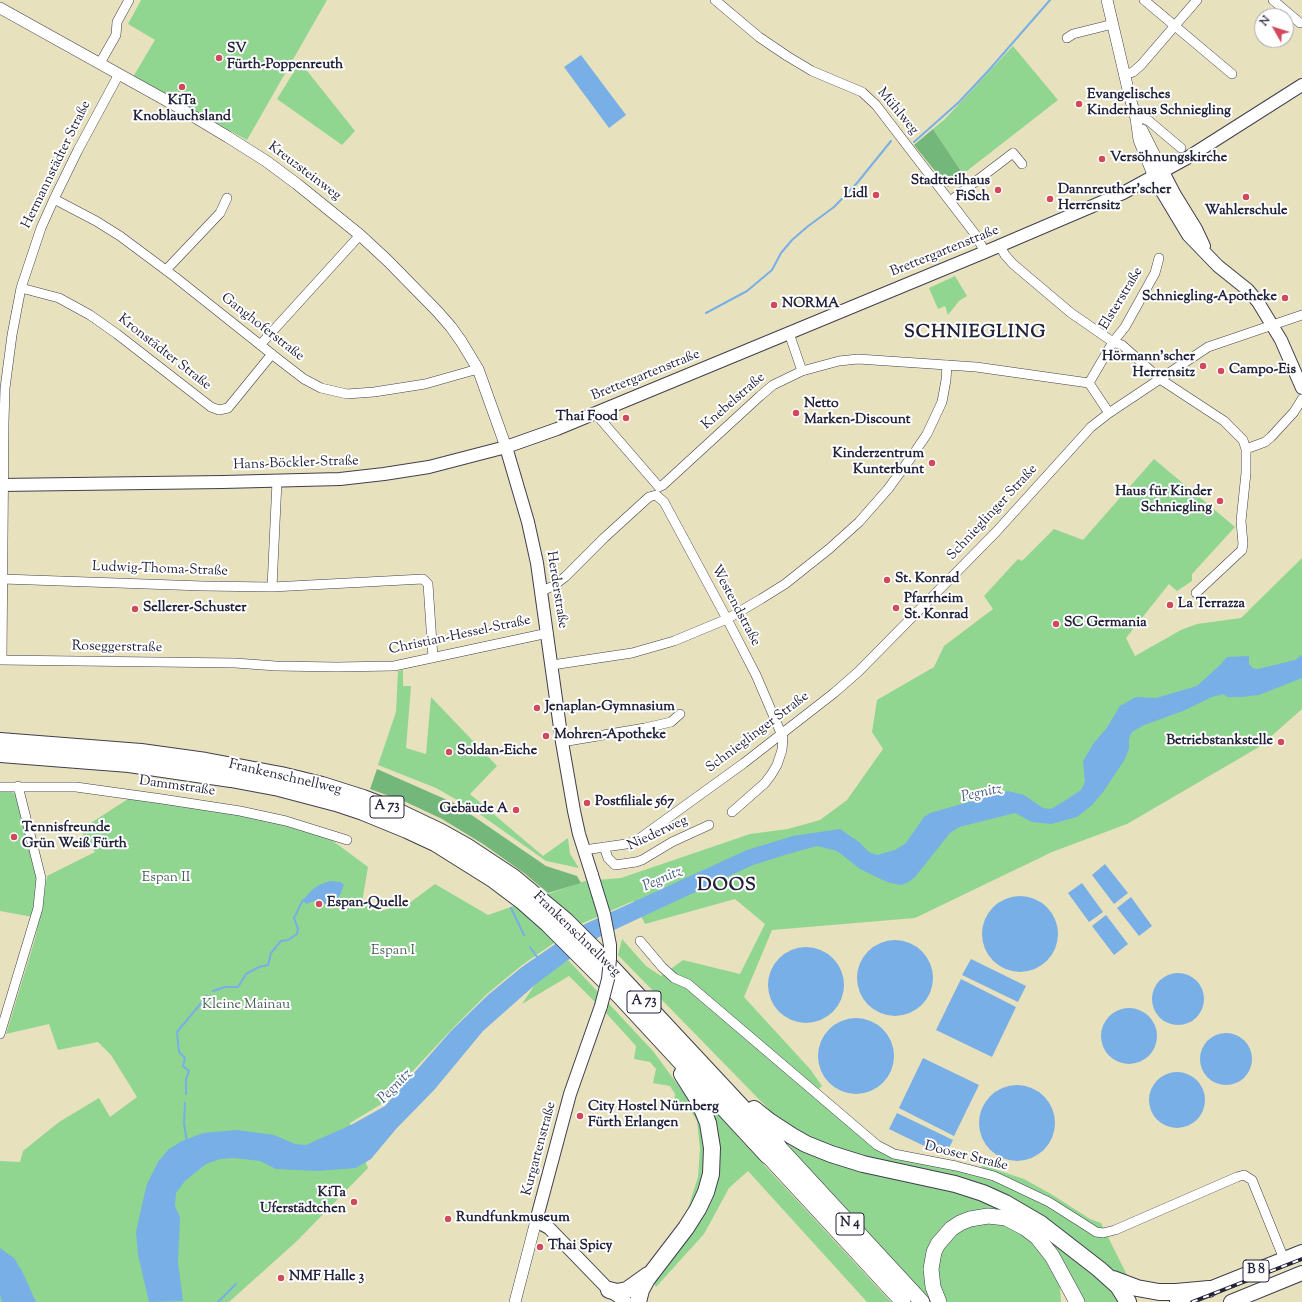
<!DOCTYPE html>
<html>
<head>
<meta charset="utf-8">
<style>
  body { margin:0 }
  #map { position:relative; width:1302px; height:1302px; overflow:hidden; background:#e8e1bd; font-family:"Sorts Mill Goudy",serif }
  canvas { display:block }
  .north { position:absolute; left:1254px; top:8px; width:40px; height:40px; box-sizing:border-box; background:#fff; border:1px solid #a7a7b1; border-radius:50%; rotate:309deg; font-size:11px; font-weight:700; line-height:16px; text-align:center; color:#22223b }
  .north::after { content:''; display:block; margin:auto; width:14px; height:18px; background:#d1495b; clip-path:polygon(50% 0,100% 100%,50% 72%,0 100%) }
</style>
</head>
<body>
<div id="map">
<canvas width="1302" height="1302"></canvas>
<div class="north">N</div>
</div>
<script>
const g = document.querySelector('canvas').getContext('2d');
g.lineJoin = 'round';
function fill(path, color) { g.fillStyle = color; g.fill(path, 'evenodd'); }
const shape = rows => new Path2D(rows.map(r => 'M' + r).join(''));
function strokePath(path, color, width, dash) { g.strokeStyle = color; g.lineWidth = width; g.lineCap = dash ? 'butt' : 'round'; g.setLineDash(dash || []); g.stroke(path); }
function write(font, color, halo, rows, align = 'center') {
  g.font = font + ' "Sorts Mill Goudy",serif'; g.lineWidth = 4; g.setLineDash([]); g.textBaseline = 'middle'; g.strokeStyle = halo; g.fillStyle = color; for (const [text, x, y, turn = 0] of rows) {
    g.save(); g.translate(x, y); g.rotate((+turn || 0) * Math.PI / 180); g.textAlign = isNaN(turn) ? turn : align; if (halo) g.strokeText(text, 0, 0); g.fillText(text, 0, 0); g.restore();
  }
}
const green = shape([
  [141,0,327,0,247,140,133,77,155,40,128,24],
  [1013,46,1058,100,963,174,933,129,945,119],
  [300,62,355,131,342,145,277,99],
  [955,276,967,296,959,301,948,315,945,306,938,309,929,288],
  [1154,459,1235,527,1192,574,1192,581,1177,591,1169,584,1126,638,1135,656,1181,630,1197,624,1241,618,1302,558,1302,709,1259,747,1127,824,1052,852,915,918,772,930,744,997,810,1069,822,1086,812,1094,872,1144,979,1175,982,1165,1024,1179,1051,1194,1090,1219,1101,1223,1131,1283,1116,1275,1035,1216,875,1163,790,1131,618,955,622,939,646,966,661,976,683,960,740,974,765,924,735,899,645,924,633,901,583,923,522,965,487,994,452,1029,383,1103,350,1123,368,1168,297,1241,229,1302,0,1302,0,1161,20,1162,23,1151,59,1122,99,1098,110,1117,137,1097,111,1055,98,1042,58,1050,49,1024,6,1034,35,939,42,907,47,876,95,852,80,830,131,797,270,820,329,838,368,867,362,902,380,911,408,904,435,884,488,915,585,881,621,878,750,834,788,829,820,820,847,800,883,749,872,732,877,700,934,667,944,646,993,609,984,596,1018,559,1022,561,1054,529,1083,540],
  [403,670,403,686,411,686,406,748,426,754,431,697,497,766,470,794,543,856,568,838,570,854,579,868,546,861,471,808,436,788,378,765,396,712,398,671],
  [8,790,19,796,38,878,33,917,0,911,0,791],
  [568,960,653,1051,692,1104,699,1121,704,1155,702,1176,714,1176,703,1096,740,1139,891,1302,867,1302,748,1171,729,1188,704,1234,656,1287,645,1267,673,1237,685,1218,698,1177,700,1149,697,1121,691,1111,673,1106,675,1094,670,1086,653,1083,656,1069,650,1062,634,1059,636,1046,606,1013,569,976,522,1004,536,983],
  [780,1138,932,1183,1000,1205,1103,1277,1124,1302,1082,1302,1064,1268,1011,1218,946,1229,931,1302],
  [971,1223,1000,1223,1036,1242,1060,1286,1061,1302,944,1302,938,1282,939,1259,945,1242]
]);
const forest = shape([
  [933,129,963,174,948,187,914,145],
  [377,769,454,803,546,866,577,876,581,883,548,893,524,873,483,844,442,819,406,802,370,789]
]);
const water = shape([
  [581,55,626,115,609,128,564,67],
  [1302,655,1302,678,1259,695,1241,697,1228,697,1223,694,1212,697,1183,711,1144,725,1132,732,1129,738,1129,748,1125,759,1103,792,1092,805,1077,817,1051,824,1032,822,1015,813,959,827,950,833,915,877,907,883,900,885,887,882,860,869,837,851,817,846,788,854,753,865,599,937,536,984,483,1031,435,1089,396,1129,371,1159,356,1168,317,1171,276,1169,260,1161,235,1158,220,1159,206,1164,185,1181,176,1193,175,1206,180,1217,178,1262,183,1301,149,1302,138,1255,136,1232,141,1209,147,1184,158,1162,169,1149,182,1141,203,1133,237,1130,274,1135,295,1144,306,1145,351,1125,385,1106,451,1031,488,995,522,967,583,925,747,850,793,836,840,829,859,842,869,852,877,855,895,850,906,843,924,817,930,813,1008,791,1024,795,1043,808,1051,809,1066,800,1081,790,1085,782,1083,761,1093,744,1106,729,1120,706,1136,697,1156,698,1197,686,1220,665,1227,657,1249,656,1249,664,1253,668,1258,669,1295,660],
  [1105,864,1128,893,1114,904,1092,875],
  [330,881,341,882,344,885,337,902,333,905,324,904,322,900,319,899,306,904,303,900,312,890,319,885],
  [1082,883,1103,912,1089,922,1068,893],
  '982 934a38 38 0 1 1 76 0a38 38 0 1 1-76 0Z',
  [1131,897,1152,926,1139,936,1117,908],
  [1106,915,1128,944,1114,955,1092,926],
  '857 978a38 38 0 1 1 76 0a38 38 0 1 1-76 0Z',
  '768 985a38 38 0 1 1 76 0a38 38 0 1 1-76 0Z',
  [971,959,1026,986,1018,1002,962,975],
  '1152 999a26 26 0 1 1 52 0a26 26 0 1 1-52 0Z',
  [961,979,1016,1007,992,1057,936,1030],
  '1101 1036a28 28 0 1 1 56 0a28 28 0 1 1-56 0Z',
  '818 1056a38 38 0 1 1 76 0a38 38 0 1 1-76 0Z',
  '1200 1059a26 26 0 1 1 52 0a26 26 0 1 1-52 0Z',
  [923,1058,979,1085,954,1136,899,1108],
  '1149 1100a28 28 0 1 1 56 0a28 28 0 1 1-56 0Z',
  '979 1123a38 38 0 1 1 76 0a38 38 0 1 1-76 0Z',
  [897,1113,953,1140,945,1156,889,1129],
  [0,1248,14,1258,22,1271,36,1302,2,1302,0,1295]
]);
const stream = shape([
  [914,142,959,102,989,70,1050,0],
  [706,313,747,291,772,270,781,253,792,240,807,227,834,207,857,183,891,141],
  [511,908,524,935],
  [530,947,537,957],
  [213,991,225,987,238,987,246,974,259,967,268,965,271,953,281,941,288,940,297,934,298,929,294,918,303,900],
  [186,1094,186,1079,189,1071,183,1066,185,1058,179,1052,177,1032,207,996],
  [185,1103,184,1124,187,1142],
  [218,1302,236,1284]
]);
const minor = shape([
  [715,0,759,37,787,56,812,71,862,92,876,105,975,234,985,252],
  [1144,0,1232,74],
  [1273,0,1300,23],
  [1067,38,1073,34,1113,24],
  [100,63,116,35,117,22,129,0],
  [1124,75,1133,72,1141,65,1197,0],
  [1136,118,1142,118,1149,121,1181,148],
  [54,199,96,221,120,236,175,277,278,359,304,379,321,388,347,394,374,392,425,384,478,369],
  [950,201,1013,153,1022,164],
  [1000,246,1005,255,1013,264,1071,313,1113,342,1122,345,1160,379,1224,421,1243,440,1246,449],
  [166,270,220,213,227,198],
  [21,288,59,298,90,315,117,334,211,407,219,410,228,408,272,354],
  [789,333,802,371],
  [260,345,360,235],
  [595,413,659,487,663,485,760,396,773,385,802,371,839,361,858,359,976,367,1089,383],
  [1109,413,1089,383,1113,342,1125,327,1155,273,1159,258],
  [3,579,203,586,272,587,423,579,428,584,433,658],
  [272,587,277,481],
  [542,591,553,586,565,577,604,538,649,497,656,495,664,502,727,619,756,675,783,738,782,750,777,765,771,775,765,783,732,812],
  [1196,593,1242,550,1243,544,1241,521,1246,473,1246,449,1265,442,1271,437,1294,412,1302,399],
  [0,660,235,663,276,666,337,667,394,666,548,633],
  [2,660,4,422,5,388,12,335,21,288,41,228,54,199,78,150,119,74],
  [552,665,632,653,674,641,727,619,761,599,785,584,829,549,859,522,888,489,910,459,927,434,942,402,946,380,947,365],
  [562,742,645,728,671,722,680,714],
  [0,787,76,787,162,799,240,811,286,821,347,840],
  [604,847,608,858,615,865,636,862,642,860,672,842,709,825],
  [584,850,626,844,636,841,643,836,744,763,834,693,858,672,935,594,996,532,1091,427,1109,413,1208,347,1302,315],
  [640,941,662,967,674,978,688,984,877,1145,894,1154,956,1166,994,1176,1049,1202,1090,1228,1096,1232,1103,1233,1115,1230,1237,1177,1244,1175,1252,1180,1284,1259],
  [0,1034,38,908,41,878,18,786]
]);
const tertiary = shape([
  [1107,0,1130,98,1136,118,1139,140,1154,177],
  [0,8,178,107,228,137,266,161,297,184,360,235,388,261,437,311,451,327,461,341,478,369,506,447],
  [1142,130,1163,172],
  [515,1302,536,1221]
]);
const secondary = shape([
  [1163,172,1175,195,1196,229,1204,246],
  [1154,177,1161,190,1188,235,1218,266,1248,290,1258,302,1281,340,1302,388],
  [506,447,528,522,537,563,562,742,574,811,579,834,592,875],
  [0,485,223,482,340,479,384,474,429,467,506,447,557,429,985,252,1123,193,1187,158,1302,85],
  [601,1006,570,1094,536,1221,549,1228,609,1290,626,1302]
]);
const primary = shape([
  [1177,1302,1302,1252],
  [1231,1302,1302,1273]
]);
const trunk = shape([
  [778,1146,922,1302],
  [768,1156,903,1302],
  [939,1302,933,1287,931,1269,934,1252,938,1244,951,1229,960,1223,970,1219,988,1216,1006,1218,1025,1228,1037,1237,1052,1256,1077,1302]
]);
const motorway = shape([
  [0,741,141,752,206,761,281,775,322,785,363,798,397,811,441,832,466,846,513,877,566,921,599,954,778,1146],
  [0,754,129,764,231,779,279,788,336,803,363,812,407,830,435,843,494,880,522,901,548,924,620,996,768,1156],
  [754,1109,769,1121,792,1136,806,1144,831,1154,863,1164,955,1184,983,1193,1005,1203,1041,1224,1099,1269,1118,1286,1128,1302],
  [1113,1279,1137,1288,1159,1292,1176,1292,1209,1289],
  [609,1290,617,1292,627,1290,648,1275],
  [638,1302,641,1290,647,1279,686,1228,698,1209,706,1192,711,1174,712,1148,708,1123,699,1101,682,1074]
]);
const rail = shape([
  [1192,1302,1302,1259]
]);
const secondaryBridge = shape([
  [592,875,604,914,610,945,610,959,608,979,601,1006]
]);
const markers = [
  [219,58,4,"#d1495b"],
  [182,87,4,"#d1495b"],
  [1079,104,4,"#d1495b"],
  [1102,159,4,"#d1495b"],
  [998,190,4,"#d1495b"],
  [876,195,4,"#d1495b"],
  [1246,197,4,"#d1495b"],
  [1050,199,4,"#d1495b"],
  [1285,298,4,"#d1495b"],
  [774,305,4,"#d1495b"],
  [1203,366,4,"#d1495b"],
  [1221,371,4,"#d1495b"],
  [796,413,4,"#d1495b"],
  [626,418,4,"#d1495b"],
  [932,463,4,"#d1495b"],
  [1220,501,4,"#d1495b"],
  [887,580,4,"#d1495b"],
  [1170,605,4,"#d1495b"],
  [896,608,4,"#d1495b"],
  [135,609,4,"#d1495b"],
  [1056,624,4,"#d1495b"],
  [537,708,4,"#d1495b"],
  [546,736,4,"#d1495b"],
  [1281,742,4,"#d1495b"],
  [449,752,4,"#d1495b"],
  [587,803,4,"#d1495b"],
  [516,810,4,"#d1495b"],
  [14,837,4,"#d1495b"],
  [319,904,4,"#d1495b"],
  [580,1116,4,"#d1495b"],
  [354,1202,4,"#d1495b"],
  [448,1219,4,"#d1495b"],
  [540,1247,4,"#d1495b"],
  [281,1278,4,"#d1495b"]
];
const shields = [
  [387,807,34],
  [644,1002,34],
  [850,1224,28],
  [1256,1271,26]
];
const shieldNames = [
  ["A 73",387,807],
  ["A 73",644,1002],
  ["N 4",850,1224],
  ["B 8",1256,1271]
];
const poiNames = [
  ["SV",227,50],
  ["Fürth-Poppenreuth",227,66],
  ["Evangelisches",1087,96],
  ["Kinderhaus Schniegling",1087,112],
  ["KiTa",182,102,"center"],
  ["Knoblauchsland",182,118,"center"],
  ["Versöhnungskirche",1110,159],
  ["Stadtteilhaus",990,182,"right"],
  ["FiSch",990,198,"right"],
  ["Dannreuther’scher",1058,191],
  ["Herrensitz",1058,207],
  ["Lidl",868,195,"right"],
  ["Wahlerschule",1246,212,"center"],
  ["Schniegling-Apotheke",1277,298,"right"],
  ["NORMA",782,305],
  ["Hörmann’scher",1195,358,"right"],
  ["Herrensitz",1195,374,"right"],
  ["Campo-Eis",1229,371],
  ["Netto",804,405],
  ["Marken-Discount",804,421],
  ["Thai Food",618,418,"right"],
  ["Kinderzentrum",924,455,"right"],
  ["Kunterbunt",924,471,"right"],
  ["Haus für Kinder",1212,493,"right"],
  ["Schniegling",1212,509,"right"],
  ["St. Konrad",895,580],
  ["Pfarrheim",904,600],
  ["St. Konrad",904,616],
  ["La Terrazza",1178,605],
  ["Sellerer-Schuster",143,609],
  ["SC Germania",1064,624],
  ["Jenaplan-Gymnasium",545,708],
  ["Mohren-Apotheke",554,736],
  ["Betriebstankstelle",1273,742,"right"],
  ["Soldan-Eiche",457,752],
  ["Postfiliale 567",595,803],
  ["Gebäude A",508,810,"right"],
  ["Tennisfreunde",22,829],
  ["Grün Weiß Fürth",22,845],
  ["Espan-Quelle",327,904],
  ["City Hostel Nürnberg",588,1108],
  ["Fürth Erlangen",588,1124],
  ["KiTa",346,1194,"right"],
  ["Uferstädtchen",346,1210,"right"],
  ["Rundfunkmuseum",456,1219],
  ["Thai Spicy",548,1247],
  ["NMF Halle 3",289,1278]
];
const streetNames = [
  ["Mühlweg",897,112,50],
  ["Hermannstädter Straße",57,165,-64],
  ["Kreuzsteinweg",304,172,37],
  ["Brettergartenstraße",945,252,-22],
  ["Elsterstraße",1122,299,-59],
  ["Ganghoferstraße",262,328,38],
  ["Kronstädter Straße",164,353,38],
  ["Brettergartenstraße",646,376,-22],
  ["Knebelstraße",734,402,-41],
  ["Hans-Böckler-Straße",296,464,-2],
  ["Schnieglinger Straße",993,513,-47],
  ["Ludwig-Thoma-Straße",160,570,2],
  ["Herderstraße",556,590,81],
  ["Westendstraße",735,606,62],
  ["Christian-Hessel-Straße",460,636,-12],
  ["Roseggerstraße",117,648,1],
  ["Schnieglinger Straße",758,733,-37],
  ["Frankenschnellweg",285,778,13],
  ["Dammstraße",177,787,8],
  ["Niederweg",658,834,-25],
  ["Frankenschnellweg",576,935,44],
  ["Kurgartenstraße",540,1149,-75],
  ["Dooser Straße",966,1157,14]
];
const parkNames = [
  ["Espan II",166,879],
  ["Espan I",393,952],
  ["Kleine Mainau",246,1006]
];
const waterNames = [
  ["Pegnitz",982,794,-13],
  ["Pegnitz",663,880,-24],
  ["Pegnitz",396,1087,-46]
];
const districtNames = [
  ["SCHNIEGLING",975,334],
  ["DOOS",727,887]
];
fill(green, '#90d691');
fill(forest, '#74b77b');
fill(water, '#77afe6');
strokePath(stream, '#77afe6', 2);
strokePath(minor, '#403f4e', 10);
strokePath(tertiary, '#403f4e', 12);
strokePath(secondary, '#403f4e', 14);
strokePath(primary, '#403f4e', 16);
strokePath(trunk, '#403f4e', 16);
strokePath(motorway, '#403f4e', 18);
strokePath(minor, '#fff', 9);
strokePath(tertiary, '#fff', 11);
strokePath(secondary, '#fff', 12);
strokePath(primary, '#fff', 14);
strokePath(trunk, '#fff', 15);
strokePath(motorway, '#fff', 16);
strokePath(rail, '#22223b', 3.5);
strokePath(rail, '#fff', 2, [6]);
strokePath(secondaryBridge, '#403f4e', 14, []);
strokePath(secondaryBridge, '#fff', 12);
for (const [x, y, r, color] of markers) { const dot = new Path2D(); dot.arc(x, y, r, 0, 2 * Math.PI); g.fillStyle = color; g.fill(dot); strokePath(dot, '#fff', 1.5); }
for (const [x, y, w] of shields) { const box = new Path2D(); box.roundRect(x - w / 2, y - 11, w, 22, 3); g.fillStyle = '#fff'; g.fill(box); strokePath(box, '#22223b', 1); }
write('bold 13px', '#22223b', null, shieldNames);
write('bold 14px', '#22223b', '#fff', poiNames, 'left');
write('14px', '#22223b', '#fff', streetNames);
write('14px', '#486159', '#fff', parkNames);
write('italic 15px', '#445a7f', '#fff', waterNames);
g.letterSpacing = '1px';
write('bold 18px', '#22223b', '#fff', districtNames);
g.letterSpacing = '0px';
</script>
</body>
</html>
